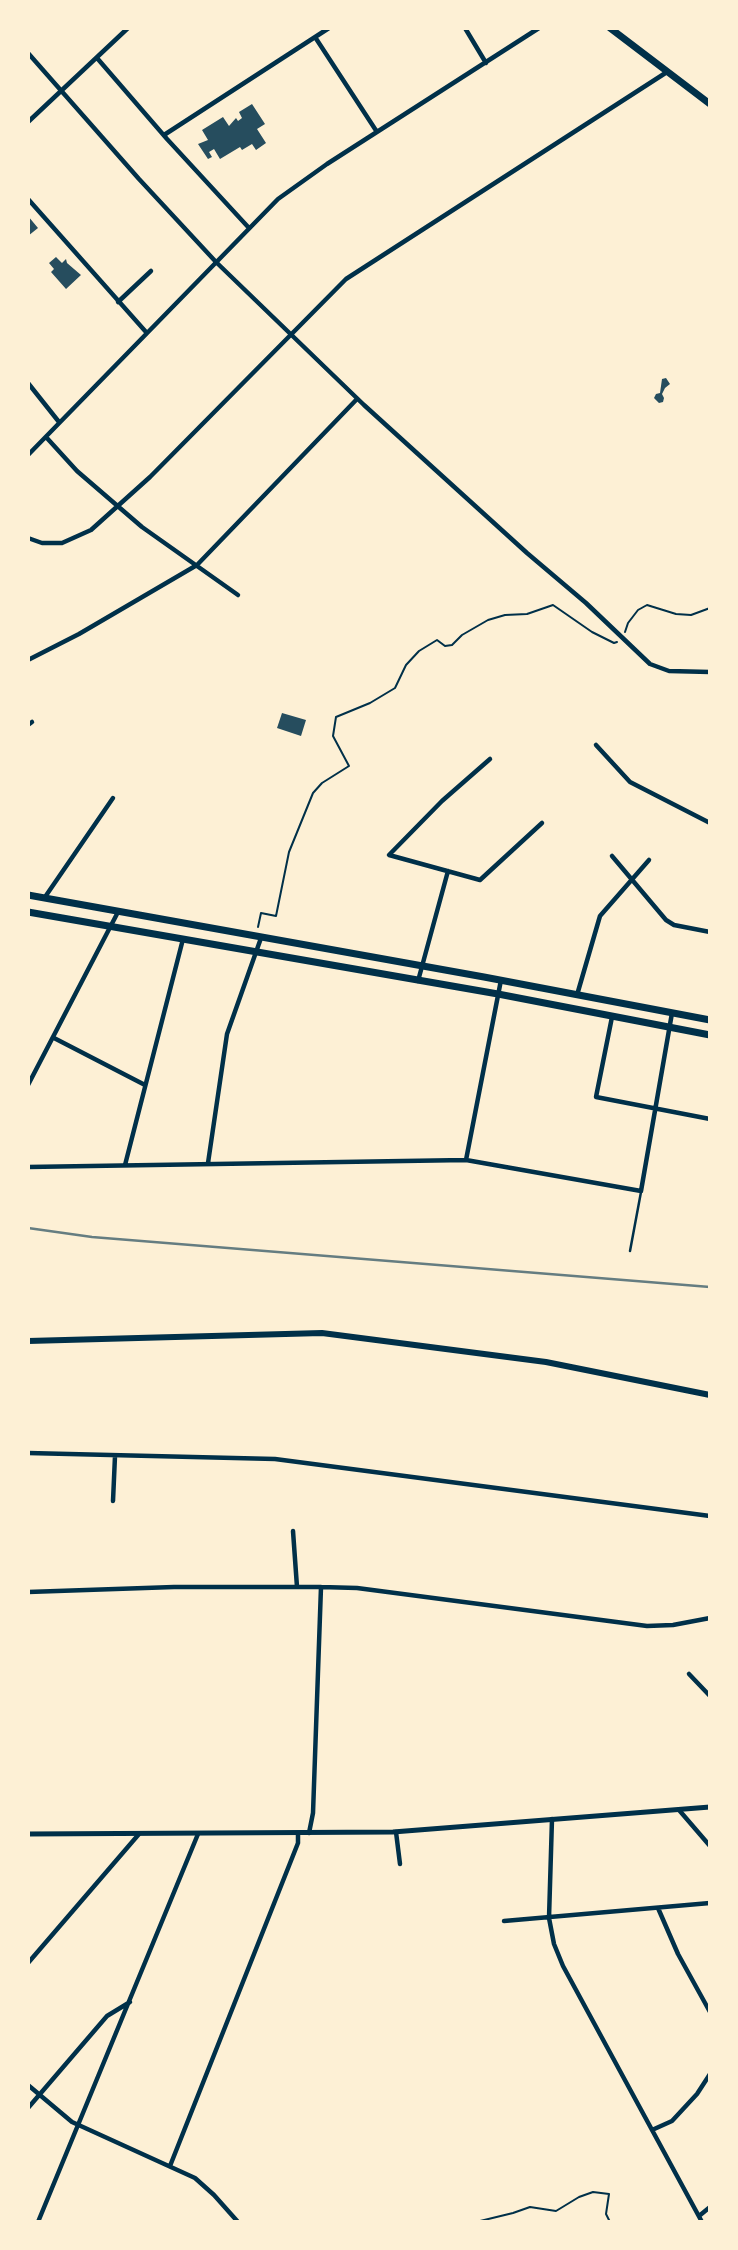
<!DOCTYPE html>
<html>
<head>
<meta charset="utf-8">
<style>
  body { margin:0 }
  #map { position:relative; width:738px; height:2250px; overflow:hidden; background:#fdf0d5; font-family:Mulish,sans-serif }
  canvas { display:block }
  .frame { position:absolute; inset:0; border:30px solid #fdf0d5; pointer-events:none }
</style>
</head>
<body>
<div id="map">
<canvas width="738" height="2250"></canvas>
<div class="frame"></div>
</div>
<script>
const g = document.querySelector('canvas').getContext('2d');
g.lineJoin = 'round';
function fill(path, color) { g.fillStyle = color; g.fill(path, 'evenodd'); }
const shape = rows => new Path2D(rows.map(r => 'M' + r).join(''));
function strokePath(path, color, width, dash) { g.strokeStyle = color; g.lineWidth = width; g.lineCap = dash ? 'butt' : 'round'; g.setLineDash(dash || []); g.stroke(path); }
const building = shape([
  [252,104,265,124,257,129,266,143,256,150,252,144,242,150,240,147,220,159,214,149,209,152,212,157,208,159,198,144,208,140,202,130,223,117,229,126,236,118,238,121,242,118,239,112],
  [28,216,38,228,28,236],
  [56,257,62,263,66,259,67,263,81,275,66,289,51,272,54,269,49,263],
  [666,378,670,384,665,388,662,394,664,398,663,402,659,403,654,398,656,394,660,393,662,379],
  [282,713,306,720,301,736,277,728]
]);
const path = shape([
  [625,632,628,623,638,610,647,605,676,614,691,615,710,608],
  [258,927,261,913,276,916,289,852,313,793,322,783,349,766,333,736,336,717,370,703,395,688,406,665,419,651,437,640,445,646,452,645,462,635,488,620,505,615,527,614,553,605,592,632,614,643,617,642],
  [476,2222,513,2213,530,2207,556,2211,579,2197,593,2192,609,2194,606,2214,610,2222]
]);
const service = shape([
  [630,1251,641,1192]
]);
const minor = shape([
  [465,28,486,63],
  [315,37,377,132],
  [28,53,139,179,216,262,364,405,527,553,586,603,650,664,669,671,710,672],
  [97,58,167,139,249,228],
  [28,122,128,28],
  [164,135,329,28],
  [28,199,146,332],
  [118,302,151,271],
  [28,383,59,422],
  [46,437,77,471,142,527,238,595],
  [28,455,278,199,327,164,539,28],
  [28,538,42,543,62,543,91,530,150,477,346,279,667,72],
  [28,660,79,634,197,565,357,399],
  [28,725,32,722],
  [596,745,630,782,710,823],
  [490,759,442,801,389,855,480,880,542,823],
  [612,856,666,920,674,925,710,932],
  [45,897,113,798],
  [418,981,448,871],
  [577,995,600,916,649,860],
  [612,1017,596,1097,710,1119],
  [54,1038,145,1085],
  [28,1085,118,912],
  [466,1160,501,980],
  [208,1163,227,1034,261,938],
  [125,1165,183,939],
  [28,1167,466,1160,641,1191,672,1013],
  [28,1453,275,1459,710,1516],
  [113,1501,115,1456],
  [293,1531,297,1587],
  [28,1592,174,1587,321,1587,357,1588,647,1626,673,1625,710,1618],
  [689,1674,710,1696],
  [679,1810,710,1846],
  [552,1819,549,1918,554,1944,563,1966,702,2222],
  [396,1832,400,1864],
  [309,1833,313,1813,321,1587],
  [658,1908,678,1954,710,2012],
  [504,1921,710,1903],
  [28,1963,139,1834],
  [28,2085,72,2122,195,2178,214,2195,238,2222],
  [28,2108,107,2016,130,2002],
  [652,2130,672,2121,697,2094,710,2074],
  [170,2166,298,1843,298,1834],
  [699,2216,710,2207],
  [38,2222,198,1834]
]);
const tertiary = shape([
  [28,1834,393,1832,710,1807]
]);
const secondary = shape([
  [28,1341,322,1333,546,1362,710,1395]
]);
const primary = shape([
  [28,895,484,977,710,1020],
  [28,912,498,994,710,1035]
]);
const trunk = shape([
  [610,28,710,104]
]);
const rail = shape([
  [28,1228,92,1237,710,1287]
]);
fill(building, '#264d5e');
strokePath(path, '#003049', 2);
strokePath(service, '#003049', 2.5);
strokePath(minor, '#003049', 4.5);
strokePath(tertiary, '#003049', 5);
strokePath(secondary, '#003049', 6);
strokePath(primary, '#003049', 7);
strokePath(trunk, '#003049', 7);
strokePath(rail, '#657d81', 2.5);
</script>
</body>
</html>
